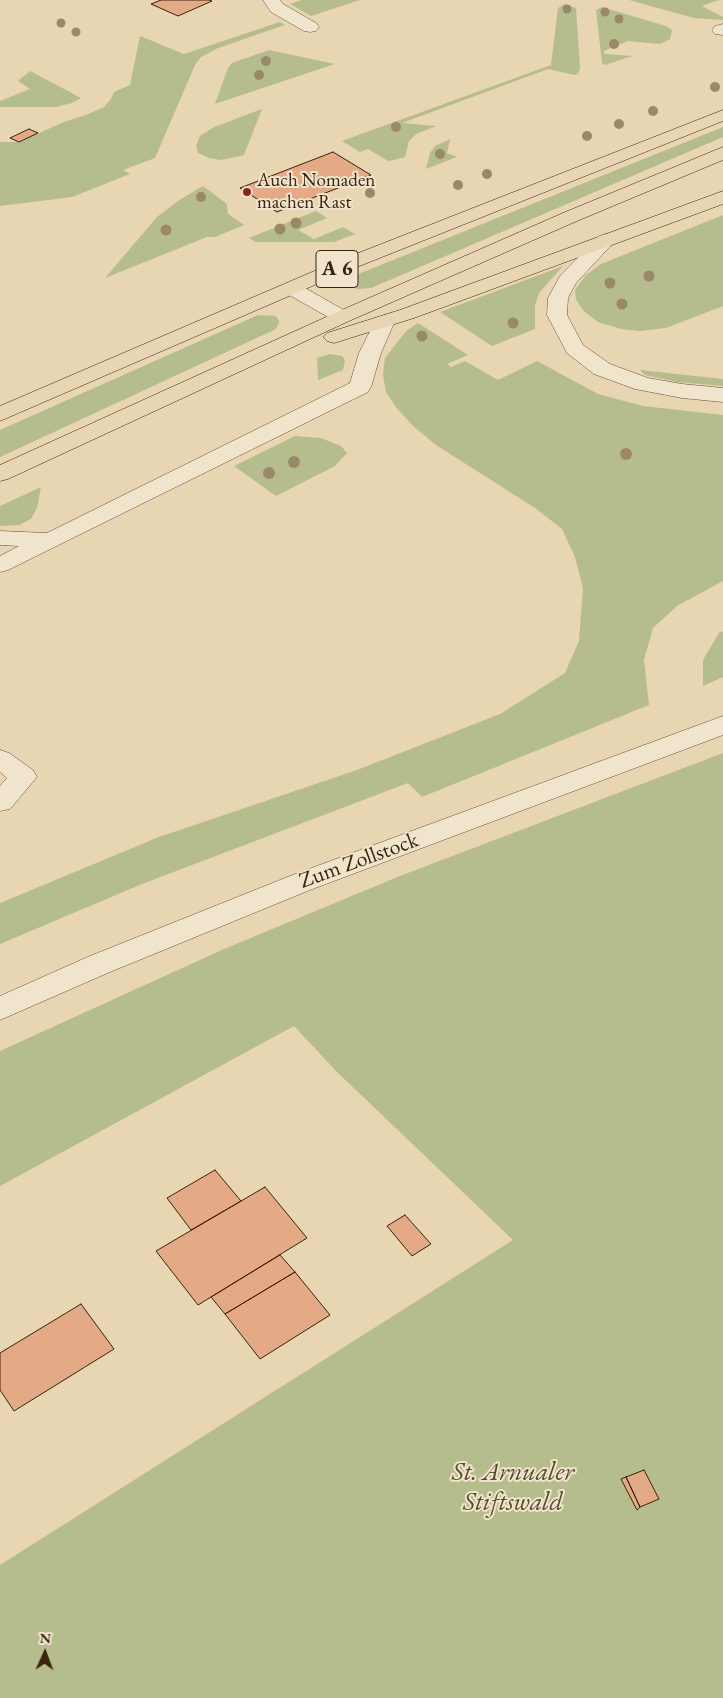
<!DOCTYPE html>
<html>
<head>
<meta charset="utf-8">
<style>
  body { margin:0 }
  #map { position:relative; width:723px; height:1698px; overflow:hidden; background:#e8d5b2; font-family:"EB Garamond",serif }
  canvas { display:block }
  .north { position:absolute; left:20px; top:1628px; width:50px; height:50px; -webkit-text-stroke:4px #f0e4cd; paint-order:stroke; rotate:2deg; font-size:14px; font-weight:700; line-height:20px; text-align:center; color:#39230e }
  .north::after { content:''; display:block; margin:auto; width:18px; height:22px; background:#39230e; clip-path:polygon(50% 0,100% 100%,50% 72%,0 100%) }
</style>
</head>
<body>
<div id="map">
<canvas width="723" height="1698"></canvas>
<div class="north">N</div>
</div>
<script>
const g = document.querySelector('canvas').getContext('2d');
g.lineJoin = 'round';
function fill(path, color) { g.fillStyle = color; g.fill(path, 'evenodd'); }
const shape = rows => new Path2D(rows.map(r => 'M' + r).join(''));
function strokePath(path, color, width, dash) { g.strokeStyle = color; g.lineWidth = width; g.lineCap = dash ? 'butt' : 'round'; g.setLineDash(dash || []); g.stroke(path); }
function write(font, color, halo, rows, align = 'center') {
  g.font = font + ' "EB Garamond",serif'; g.lineWidth = 4; g.setLineDash([]); g.textBaseline = 'middle'; g.strokeStyle = halo; g.fillStyle = color; for (const [text, x, y, turn = 0] of rows) {
    g.save(); g.translate(x, y); g.rotate((+turn || 0) * Math.PI / 180); g.textAlign = isNaN(turn) ? turn : align; if (halo) g.strokeText(text, 0, 0); g.fillText(text, 0, 0); g.restore();
  }
}
const green = shape([
  [302,0,360,0,311,16,290,4],
  [629,0,719,0,702,6,723,17,723,20,694,18],
  [565,4,576,8,580,68,578,74,574,75,548,69,402,123,436,126,416,134,409,141,405,157,394,160,388,161,368,149,360,152,342,141,551,65,558,8],
  [602,7,666,26,672,30,670,39,660,44,628,41,604,51,604,54,632,56,605,65,602,63,596,10],
  [280,22,285,25,218,48,201,57,195,65,155,158,123,170,130,174,72,197,0,206,0,142,19,142,64,122,86,115,104,107,111,99,114,92,130,85,140,36,184,54],
  [269,50,335,64,215,104,228,68,232,63],
  [30,71,81,98,72,103,56,107,0,107,0,101,30,89,18,81],
  [262,109,244,155,221,160,209,158,198,153,196,146,200,136,214,127],
  [723,127,723,137,371,288,358,289,352,287,347,281,351,277],
  [450,139,447,153,457,157,426,169,430,153,435,146],
  [203,186,227,204,228,214,244,225,215,237,207,237,105,278,157,217,181,199],
  [316,211,327,218,298,230,314,239,343,227,355,234,334,242,256,242,249,238],
  [723,215,723,306,666,328,640,331,621,329,598,322,584,311,576,300,575,290,586,275,601,264],
  [563,266,539,293,535,306,535,329,492,346,440,312],
  [258,315,276,316,279,321,278,326,274,330,0,457,0,430],
  [418,323,468,355,447,364,451,367,465,361,498,380,537,361,598,394,643,406,723,415,723,581,677,606,653,628,644,660,649,705,422,797,408,783,142,884,0,944,0,903,159,837,357,770,500,714,565,673,579,641,583,588,575,557,562,529,535,508,436,445,413,426,395,406,386,392,383,375,385,358,406,331],
  [330,354,342,356,345,360,343,370,318,380,317,358],
  [640,370,723,379,723,386,677,382,645,375],
  [295,436,321,438,341,446,347,453,335,466,276,496,234,466],
  [41,487,37,508,31,519,19,525,0,526,0,506],
  [723,631,723,677,703,686,703,660,719,633],
  [723,753,723,1698,0,1698,0,1565,513,1240,336,1071,294,1026,0,1186,0,1051,224,949,400,876]
]);
const building = shape([
  [161,0,209,0,212,1,178,16,151,4,161,0],
  [29,129,38,133,19,142,10,138,29,129],
  [333,152,371,175,277,212,240,188,333,152],
  [215,1170,241,1201,191,1230,167,1198,215,1170],
  [265,1187,307,1238,198,1305,156,1251,265,1187],
  [405,1215,431,1244,412,1256,387,1226,405,1215],
  [280,1255,295,1272,225,1314,211,1297,280,1255],
  [295,1272,330,1315,260,1359,225,1314,295,1272],
  [81,1304,114,1349,14,1411,0,1390,0,1353,81,1304],
  [644,1470,659,1499,640,1507,626,1477,644,1470],
  [626,1477,640,1507,637,1510,621,1479,626,1477]
]);
const minor = shape([
  [263,0,280,0,283,4,316,23,319,27,316,31,310,32,304,31,271,12,263,0],
  [723,24,723,35,715,34,712,30,715,26,723,24],
  [606,234,613,236,616,240,576,283,568,298,567,315,583,345,610,364,648,378,682,384,723,388,723,402,682,398,635,389,594,374,567,353,547,315,548,298,560,276,599,236,606,234],
  [291,282,298,284,349,313,352,317,349,321,342,323,335,321,284,292,281,288,284,284,291,282],
  [385,315,392,317,395,321,381,353,371,387,368,392,8,570,0,572,0,556,19,546,0,545,0,531,47,533,350,383,359,353,375,321,378,317,385,315],
  [723,716,723,735,310,890,110,972,0,1020,0,996,90,956,290,876,723,716],
  [0,750,9,753,33,770,37,777,10,809,0,811,0,786,7,778,0,772,0,750]
]);
const highway = shape([
  [723,110,723,121,347,271,0,421,0,406,333,263,723,110],
  [723,147,723,160,577,221,349,321,8,479,0,481,0,465,335,313,563,213,723,147],
  [723,191,723,204,414,318,334,343,327,341,323,337,327,333,400,310,723,191]
]);
const trees = [
  [567,9,4.5],
  [605,12,4.5],
  [619,19,4.5],
  [61,23,4.5],
  [76,32,4.5],
  [614,44,5],
  [266,61,5],
  [259,75,5],
  [715,87,5],
  [653,111,5],
  [619,124,5],
  [396,127,5],
  [587,136,5],
  [440,154,5],
  [487,174,5],
  [458,185,5],
  [370,193,5],
  [201,197,5],
  [296,223,5.5],
  [280,229,5.5],
  [166,230,5.5],
  [649,276,5.5],
  [610,283,5.5],
  [622,304,5.5],
  [513,323,5.5],
  [422,336,5.5],
  [626,454,6],
  [294,462,6],
  [269,473,6]
];
const markers = [
  [247,192,5,"#8f2418"]
];
const farPoinames = [
  ["Auch Nomaden",257,181],
  ["machen Rast",257,203]
];
const shields = [
  [337,269,42]
];
const shieldNames = [
  ["A 6",337,269]
];
const streetNames = [
  ["Zum Zollstock",359,861,-20]
];
const nearParknames = [
  ["St. Arnualer",513,1473],
  ["Stiftswald",513,1503]
];
fill(green, '#b6bd8c');
fill(building, '#e4aa85');
strokePath(building, '#39230e', 1);
strokePath(minor, '#655037', 1);
strokePath(highway, '#39230e', 1);
fill(minor, '#f0e4cd');
fill(highway, '#e8d5b2');
g.fillStyle = '#998969';
for (const [x, y, r] of trees) { g.beginPath(); g.arc(x, y, r, 0, 2 * Math.PI); g.fill(); }
for (const [x, y, r, color] of markers) { const dot = new Path2D(); dot.arc(x, y, r, 0, 2 * Math.PI); g.fillStyle = color; g.fill(dot); strokePath(dot, '#f0e4cd', 2); }
write('19px', '#39230e', '#f0e4cd', farPoinames, 'left');
for (const [x, y, w] of shields) { const box = new Path2D(); box.roundRect(x - w / 2, y - 18.5, w, 37, 4); g.fillStyle = '#f0e4cd'; g.fill(box); strokePath(box, '#39230e', 1); }
write('bold 21px', '#39230e', null, shieldNames);
write('22px', '#39230e', '#f0e4cd', streetNames);
write('italic 26px', '#584a2e', '#f0e4cd', nearParknames);
</script>
</body>
</html>
